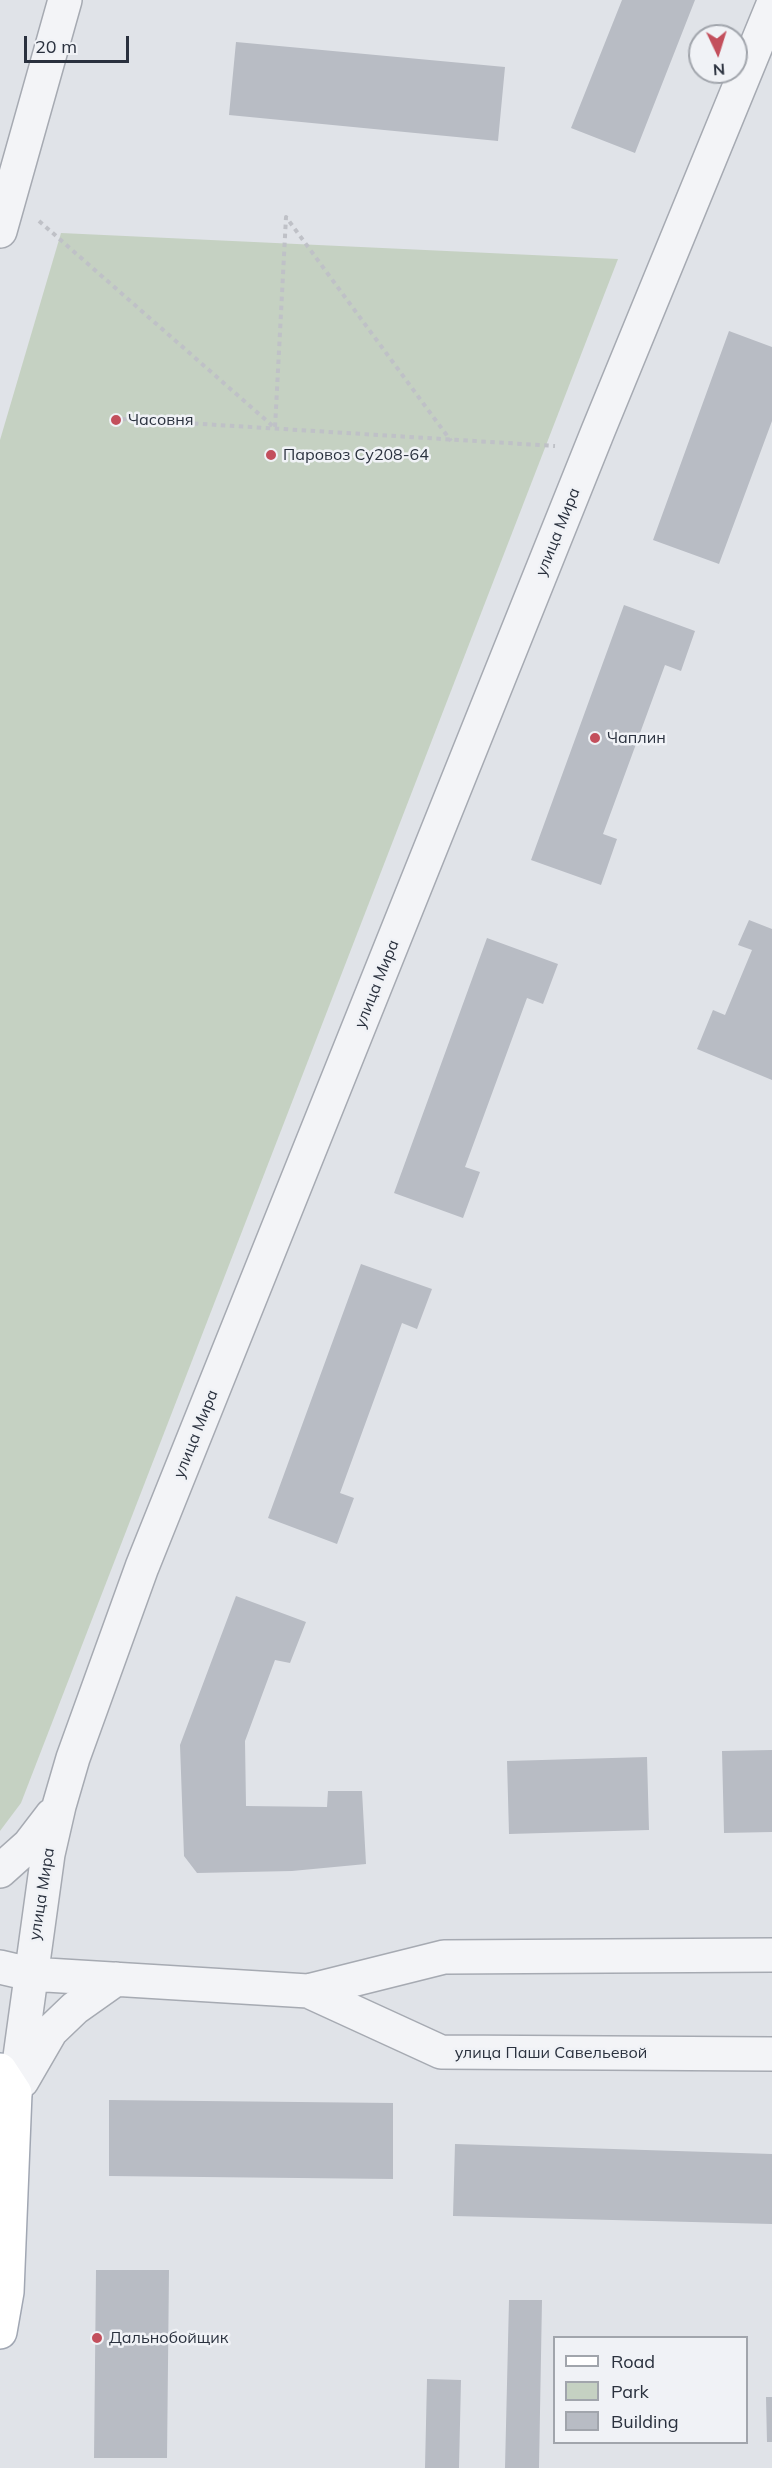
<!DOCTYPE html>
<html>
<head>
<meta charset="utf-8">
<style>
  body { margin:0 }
  #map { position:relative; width:772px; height:2468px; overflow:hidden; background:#e0e3e8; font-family:Mulish,sans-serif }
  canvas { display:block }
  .legend { position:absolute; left:553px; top:2336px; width:195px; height:108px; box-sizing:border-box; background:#f0f2f6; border:2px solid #a1a5ac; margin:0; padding:8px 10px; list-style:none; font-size:18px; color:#2a313e }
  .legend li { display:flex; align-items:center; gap:12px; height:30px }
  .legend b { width:30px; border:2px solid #a1a5ac }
  .north { position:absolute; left:688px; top:24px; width:60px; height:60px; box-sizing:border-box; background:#f0f2f6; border:2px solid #a1a5ac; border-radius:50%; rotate:176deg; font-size:16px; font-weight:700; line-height:24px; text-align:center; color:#2a313e }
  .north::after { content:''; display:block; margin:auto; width:21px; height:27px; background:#c34f5c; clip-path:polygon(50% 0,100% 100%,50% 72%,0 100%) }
  .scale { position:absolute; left:24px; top:36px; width:105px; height:27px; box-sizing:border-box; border:3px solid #2a313e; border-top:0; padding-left:8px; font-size:18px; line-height:21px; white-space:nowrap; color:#2a313e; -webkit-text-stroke:4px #f0f2f6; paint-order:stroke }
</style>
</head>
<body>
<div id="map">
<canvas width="772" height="2468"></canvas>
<ul class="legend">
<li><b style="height:8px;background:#fff"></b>Road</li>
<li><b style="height:16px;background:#c5d1c2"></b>Park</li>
<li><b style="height:16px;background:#b8bcc4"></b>Building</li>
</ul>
<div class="north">N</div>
<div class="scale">20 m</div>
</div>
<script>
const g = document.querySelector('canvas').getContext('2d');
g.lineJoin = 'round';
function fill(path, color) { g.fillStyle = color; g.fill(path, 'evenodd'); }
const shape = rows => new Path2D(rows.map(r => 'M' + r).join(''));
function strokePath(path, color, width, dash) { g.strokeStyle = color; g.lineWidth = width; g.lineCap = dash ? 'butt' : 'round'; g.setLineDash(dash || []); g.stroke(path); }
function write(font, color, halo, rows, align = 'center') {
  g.font = font + ' Mulish,sans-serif'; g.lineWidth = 5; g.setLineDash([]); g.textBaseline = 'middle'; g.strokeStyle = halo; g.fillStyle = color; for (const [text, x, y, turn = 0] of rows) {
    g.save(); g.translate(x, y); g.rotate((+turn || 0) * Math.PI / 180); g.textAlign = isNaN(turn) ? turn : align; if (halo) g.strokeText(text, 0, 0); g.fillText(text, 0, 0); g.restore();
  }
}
const green = shape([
  [61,233,618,259,21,1803,0,1831,0,440]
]);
const building = shape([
  [622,0,695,0,635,153,571,128],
  [236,42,505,67,498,141,229,115],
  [729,331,772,347,772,421,719,564,653,540],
  [624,605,695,631,681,671,665,665,603,834,617,839,601,885,531,860],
  [749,920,772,929,772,1080,697,1049,713,1010,725,1015,752,950,738,945],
  [487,938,558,964,543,1004,527,998,465,1167,480,1172,463,1218,394,1193],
  [361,1264,432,1289,417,1329,402,1323,340,1493,354,1498,337,1544,268,1518],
  [236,1596,306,1622,290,1663,275,1660,245,1741,246,1806,327,1807,328,1791,362,1791,366,1864,292,1871,197,1873,184,1856,180,1745],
  [772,1750,772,1832,724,1833,722,1751],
  [647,1757,649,1830,509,1834,507,1761],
  [109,2100,393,2103,393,2179,109,2176],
  [455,2144,772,2154,772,2224,453,2216],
  [96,2270,169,2270,167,2458,94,2458],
  [509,2300,542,2300,539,2468,505,2468],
  [427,2379,461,2380,459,2468,425,2468],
  [766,2397,772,2397,772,2442,767,2442]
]);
const path = shape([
  [39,221,275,428,286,217,451,441],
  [122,419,555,446]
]);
const minor = shape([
  [0,231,65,0],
  [0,1871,29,1845,52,1815],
  [0,1967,30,1974,308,1991,441,2052,772,2054],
  [308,1991,444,1957,772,1955],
  [22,2081,51,2031,75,2008,116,1979],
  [15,2093,48,1854,59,1806,73,1758,142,1567,598,431,772,7]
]);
const major = shape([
  [0,2070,15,2093,7,2292,0,2332]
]);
const markers = [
  [116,420,6,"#c34f5c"],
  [271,455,6,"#c34f5c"],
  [595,738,6,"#c34f5c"],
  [97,2338,6,"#c34f5c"]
];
const poiNames = [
  ["Часовня",128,420],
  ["Паровоз Су208-64",283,455],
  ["Чаплин",607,738],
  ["Дальнобойщик",109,2338]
];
const streetNames = [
  ["улица Мира",558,532,-68],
  ["улица Мира",377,984,-68],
  ["улица Мира",196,1434,-68],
  ["улица Мира",42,1894,-81],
  ["улица Паши Савельевой",551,2053]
];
fill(green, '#c5d1c2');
fill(building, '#b8bcc4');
strokePath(minor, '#a6aab2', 36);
strokePath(major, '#a1a7b3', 36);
strokePath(path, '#bfc1c7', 4, [4.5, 4.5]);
strokePath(minor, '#f3f4f7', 33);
strokePath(major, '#fff', 33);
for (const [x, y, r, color] of markers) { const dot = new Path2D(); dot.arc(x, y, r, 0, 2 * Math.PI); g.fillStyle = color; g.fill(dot); strokePath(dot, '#f0f2f6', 2); }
write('16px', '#2a313e', '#f0f2f6', poiNames, 'left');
write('16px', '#2a313e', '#f0f2f6', streetNames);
</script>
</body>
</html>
